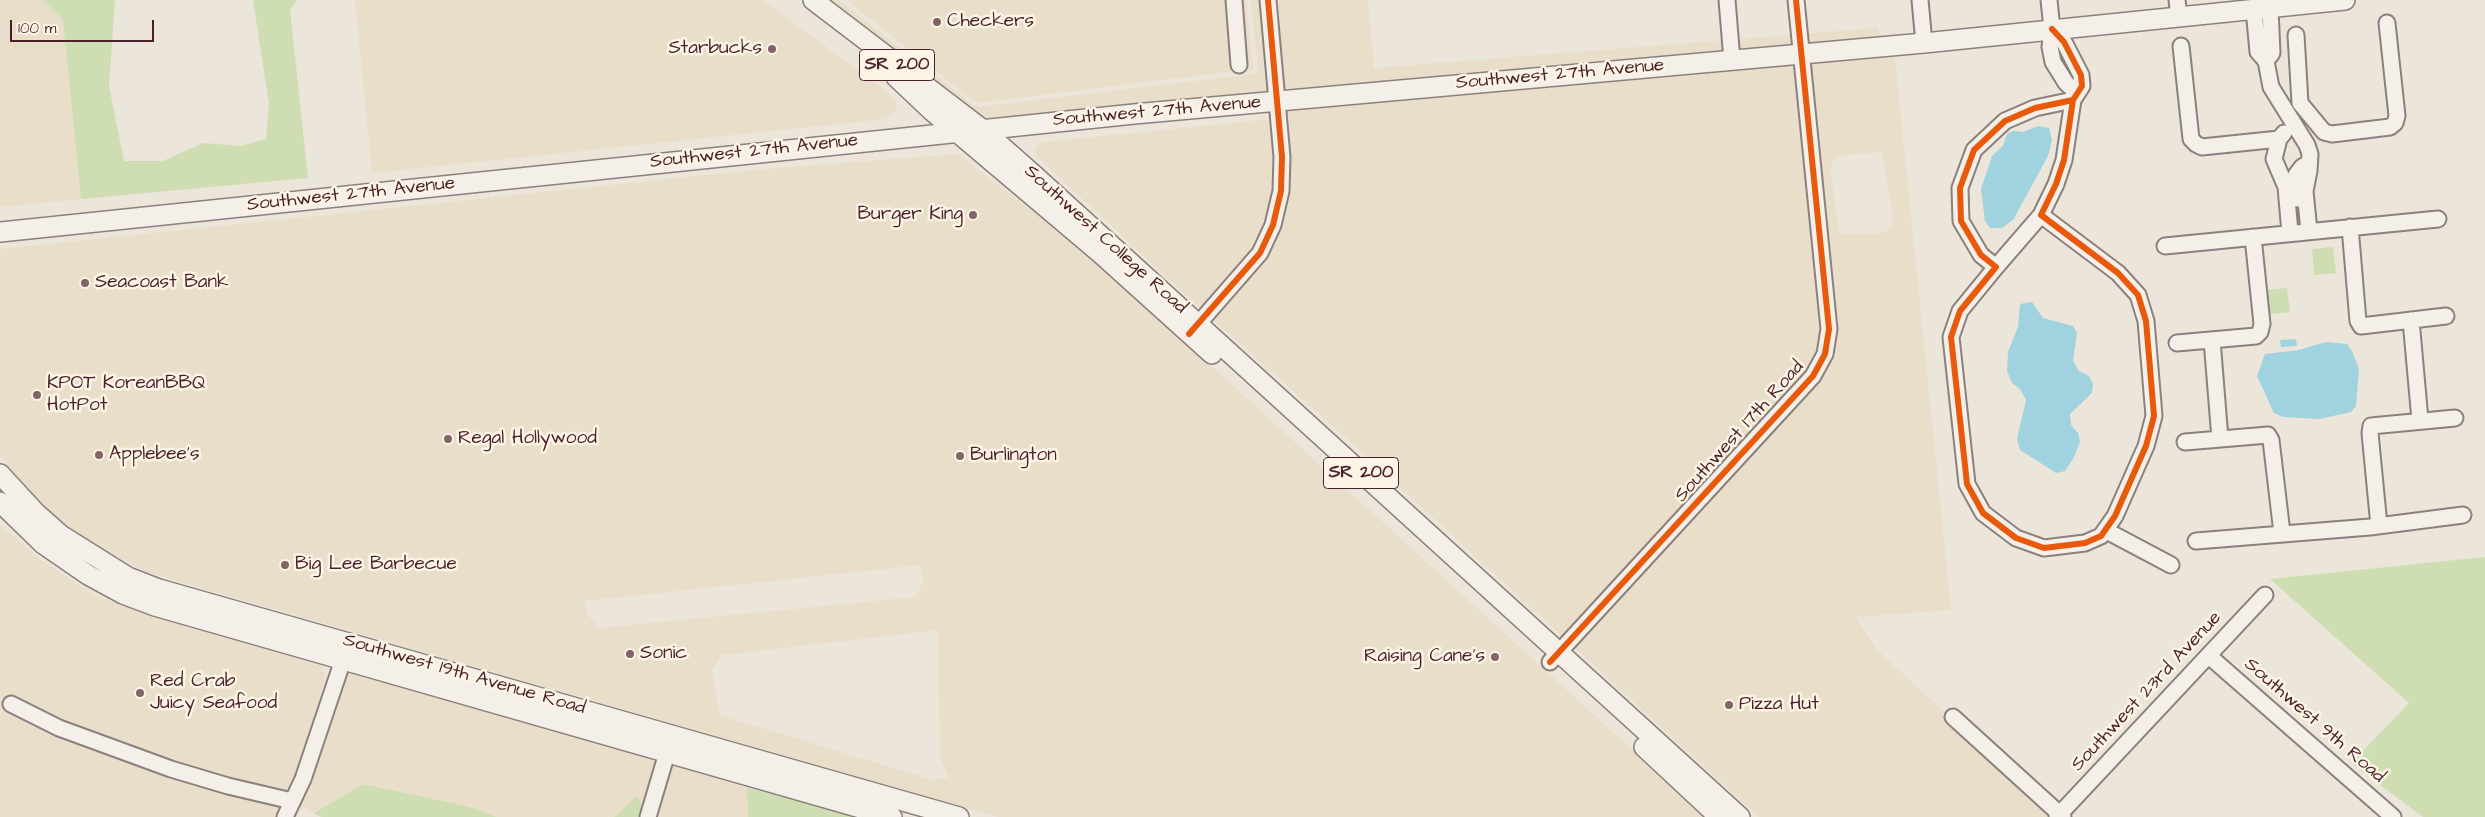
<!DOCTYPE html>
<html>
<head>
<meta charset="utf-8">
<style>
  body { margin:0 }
  #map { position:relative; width:2485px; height:817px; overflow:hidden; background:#ebe5da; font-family:"Architects Daughter",sans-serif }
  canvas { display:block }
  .scale { position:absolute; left:10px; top:20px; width:144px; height:22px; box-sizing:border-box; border:2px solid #4a1f2b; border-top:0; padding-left:6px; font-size:15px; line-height:18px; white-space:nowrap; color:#4a1f2b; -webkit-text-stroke:4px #fcf5e5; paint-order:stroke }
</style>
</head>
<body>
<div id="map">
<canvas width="2485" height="817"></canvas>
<div class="scale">100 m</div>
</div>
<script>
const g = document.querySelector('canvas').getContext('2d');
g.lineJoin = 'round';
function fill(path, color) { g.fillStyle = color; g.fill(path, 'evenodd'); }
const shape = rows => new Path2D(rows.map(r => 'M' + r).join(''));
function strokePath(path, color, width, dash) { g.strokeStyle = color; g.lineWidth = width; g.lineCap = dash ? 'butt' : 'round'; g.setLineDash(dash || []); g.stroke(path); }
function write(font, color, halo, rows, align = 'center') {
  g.font = font + ' "Architects Daughter",sans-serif'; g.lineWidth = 5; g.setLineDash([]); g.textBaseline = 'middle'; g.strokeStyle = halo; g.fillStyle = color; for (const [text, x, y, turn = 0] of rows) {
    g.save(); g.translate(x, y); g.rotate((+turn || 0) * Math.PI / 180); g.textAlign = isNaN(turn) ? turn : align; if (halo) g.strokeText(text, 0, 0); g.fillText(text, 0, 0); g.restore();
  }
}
const built = shape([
  [0,0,43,0,63,19,81,199,0,207],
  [355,0,762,0,884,89,895,100,897,105,896,111,885,119,372,173],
  [828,0,839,0,976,107,1253,74,1258,69,1251,0,1262,0,1272,97,991,123],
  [847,0,1246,0,1253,69,976,103],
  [1273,0,1368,0,1374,68,1877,28,1885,42,1283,96],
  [1891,51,1895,58,1951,610,1856,617,1878,651,2059,817,1759,817,1346,438,1211,318,1278,226,1284,105],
  [1882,152,1893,213,1892,227,1887,231,1874,234,1839,234,1831,172,1833,161,1842,155],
  [1271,119,1276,157,1276,191,1268,224,1255,251,1203,311,1036,156,1036,147,1043,142],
  [958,154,1092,257,1706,817,998,817,146,572,83,538,45,508,13,473,0,454,0,249,754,170],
  [920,565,924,580,916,597,600,628,587,614,585,601],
  [938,630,940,757,949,777,933,780,719,715,712,669,722,655],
  [0,525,40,559,97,597,322,666,325,677,298,777,279,817,0,817],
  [347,667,747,788,748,817,649,817,637,797,614,817,497,817,470,807,364,784,314,813,305,808,298,810,293,817]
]);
const green = shape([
  [43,0,115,0,109,86,124,161,163,161,203,143,241,146,266,139,269,104,253,0,297,0,290,10,308,178,81,199,63,20],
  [2333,247,2336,273,2314,275,2312,249],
  [2287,288,2290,312,2269,314,2267,290],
  [2485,557,2485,817,2423,817,2351,763,2409,703,2270,579],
  [364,784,470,807,497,817,321,817,314,813],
  [747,788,854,814,854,817,748,817],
  [637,796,649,817,614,817]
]);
const water = shape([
  [2038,126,2049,128,2052,140,2048,156,2013,220,2002,228,1990,228,1985,221,1981,189,1992,156,2003,146,2007,134,2013,131,2023,132],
  [2032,302,2043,318,2073,326,2077,333,2073,361,2079,371,2089,376,2093,384,2092,393,2070,414,2071,425,2078,433,2080,442,2073,459,2065,471,2056,473,2020,450,2017,439,2026,400,2020,389,2012,383,2007,371,2008,352,2018,327,2020,304],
  [2296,339,2297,346,2281,347,2280,340],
  [2326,342,2347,344,2352,351,2359,369,2356,406,2351,412,2319,419,2283,417,2274,413,2257,376,2265,354,2299,350]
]);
const minor = shape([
  [1234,0,1239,65],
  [1727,0,1732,60],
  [1920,0,1924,43],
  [2049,0,2052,29,2050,47,2053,62,2066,83,2077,93],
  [2177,0,2179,17],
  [2254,9,2258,52,2266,61,2272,53,2270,8],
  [2052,29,2064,42,2081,75,2082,86,2073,100,2035,108,2005,121,1974,150,1960,188,1961,221,1981,255,1996,267,1960,311,1951,337,1967,484,1983,513,2016,538,2044,548,2085,543,2101,536,2115,516,2146,446,2154,416,2146,321,2138,295,2118,273,2041,215,2056,184,2064,160,2073,100],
  [2296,35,2300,103,2324,132,2332,134,2390,127,2395,123,2397,116,2387,23],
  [2181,46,2191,139,2196,144,2202,147,2279,139],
  [2266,61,2271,87,2307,145,2310,154,2309,171,2305,191,2309,231],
  [2284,133,2279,139,2274,159,2286,187,2290,233],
  [2298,199,2296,175,2302,167,2309,163],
  [2350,227,2358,321,2361,326,2446,316],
  [2165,246,2438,219],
  [1996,267,2041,215],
  [2411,320,2420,420],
  [1192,331,1260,253,1273,225,1281,191,1282,157,1268,0],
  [2212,340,2220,439],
  [2177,343,2256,336,2260,332,2262,324,2253,237],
  [2185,442,2268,435,2271,440,2282,533],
  [2379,526,2370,433,2371,426,2455,418],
  [2105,530,2171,565],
  [2196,541,2370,527,2463,515],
  [2209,656,2393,817],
  [1550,662,1813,376,1825,354,1829,329,1796,0],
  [11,704,59,728,171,769,228,786,292,801],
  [1953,717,2063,817],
  [285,817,303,779,346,651],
  [648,817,670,743],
  [2057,817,2265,595]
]);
const major = shape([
  [813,0,982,129,1033,174,1740,817],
  [896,77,932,111,1100,253,1212,354],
  [0,232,1134,114,1924,43,2345,0],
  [0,474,35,512,61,535,128,577,159,589,959,817],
  [0,502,43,544,88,575,123,594,155,606,892,817],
  [1644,747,1719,817]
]);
const cycleway = shape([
  [2052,29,2064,42,2081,75,2082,86,2073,100,2035,108,2005,121,1974,150,1960,188,1961,221,1981,255,1996,267,1960,311,1951,337,1967,484,1983,513,2016,538,2044,548,2085,543,2101,536,2115,516,2146,446,2154,416,2146,321,2138,295,2118,273,2041,215,2056,184,2064,160,2073,100],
  [1189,334,1260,253,1273,225,1281,191,1282,157,1268,0],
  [1550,662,1813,376,1825,354,1829,329,1796,0]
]);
const markers = [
  [937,22,5,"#826468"],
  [772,49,5,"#826468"],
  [973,215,5,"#826468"],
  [85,283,5,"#826468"],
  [37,395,5,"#826468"],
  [448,439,5,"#826468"],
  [99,455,5,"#826468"],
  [960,456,5,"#826468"],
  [285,565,5,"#826468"],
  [630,654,5,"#826468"],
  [1495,657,5,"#826468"],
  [140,693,5,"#826468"],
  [1729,705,5,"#826468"]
];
const shields = [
  [897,65,75],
  [1361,473,75]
];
const shieldNames = [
  ["SR 200",897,65],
  ["SR 200",1361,473]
];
const poiNames = [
  ["Checkers",947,22],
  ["Starbucks",762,49,"right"],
  ["Burger King",963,215,"right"],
  ["Seacoast Bank",95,283],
  ["KPOT KoreanBBQ",47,384],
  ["HotPot",47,406],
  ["Regal Hollywood",458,439],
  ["Applebee's",109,455],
  ["Burlington",970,456],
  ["Big Lee Barbecue",295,565],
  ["Sonic",640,654],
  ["Raising Cane's",1485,657,"right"],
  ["Red Crab",150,682],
  ["Juicy Seafood",150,704],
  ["Pizza Hut",1739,705]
];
const streetNames = [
  ["Southwest 27th Avenue",1560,75,-5],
  ["Southwest 27th Avenue",1157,112,-5],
  ["Southwest 27th Avenue",754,152,-6],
  ["Southwest 27th Avenue",351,195,-6],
  ["Southwest College Road",1105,240,42],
  ["Southwest 17th Road",1740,432,-48],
  ["Southwest 19th Avenue Road",464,675,16],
  ["Southwest 23rd Avenue",2147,692,-47],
  ["Southwest 9th Road",2314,721,41]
];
fill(built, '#e9dec9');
fill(green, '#cedeb2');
fill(water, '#a1d2df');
strokePath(minor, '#8b807d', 19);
strokePath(major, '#8b807d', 22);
strokePath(minor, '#f4f0e9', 15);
strokePath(major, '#f4f0e9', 19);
strokePath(cycleway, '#e8590c', 6);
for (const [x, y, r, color] of markers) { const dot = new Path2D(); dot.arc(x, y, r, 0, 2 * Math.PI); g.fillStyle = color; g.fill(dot); strokePath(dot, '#fcf5e5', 2); }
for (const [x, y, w] of shields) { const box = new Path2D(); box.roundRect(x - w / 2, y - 15.5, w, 31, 4); g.fillStyle = '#fcf5e5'; g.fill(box); strokePath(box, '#4a1f2b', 1); }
write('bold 18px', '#4a1f2b', null, shieldNames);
write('19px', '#4a1f2b', '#fcf5e5', poiNames, 'left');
write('19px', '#4a1f2b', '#fcf5e5', streetNames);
</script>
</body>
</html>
